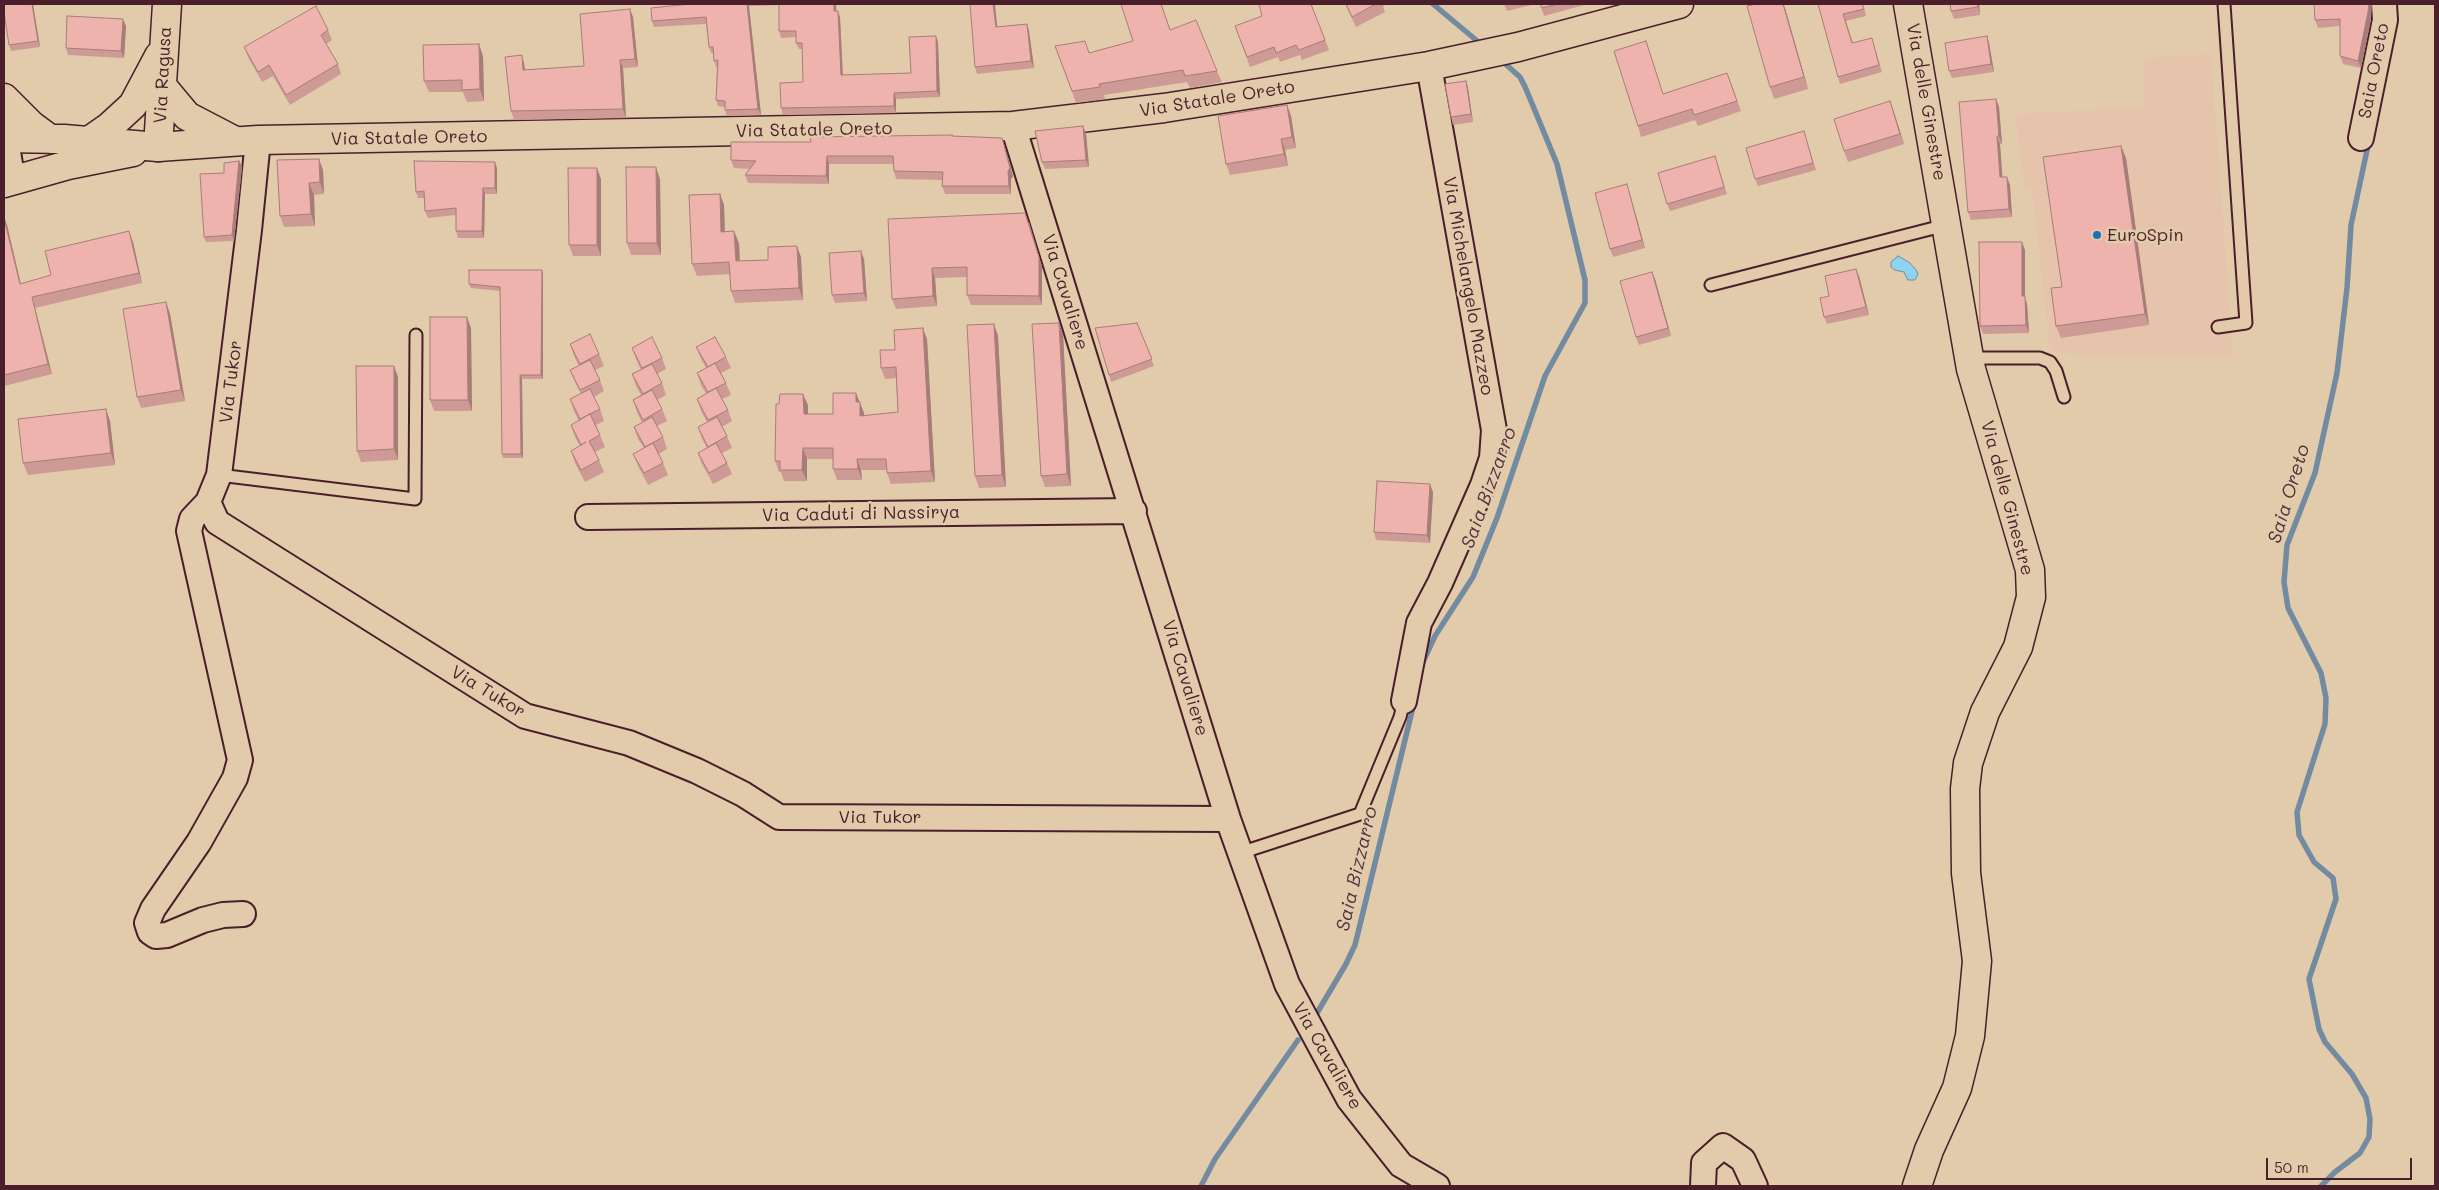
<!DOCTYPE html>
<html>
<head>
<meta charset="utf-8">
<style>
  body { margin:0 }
  #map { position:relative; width:2439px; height:1190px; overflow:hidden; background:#e2cbab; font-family:Mali,sans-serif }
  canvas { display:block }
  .frame { position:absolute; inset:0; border:5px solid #4a1f2b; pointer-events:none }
  .scale { position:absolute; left:2266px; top:1158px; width:146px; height:22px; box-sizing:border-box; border:2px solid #4a1f2b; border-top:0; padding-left:6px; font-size:15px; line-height:18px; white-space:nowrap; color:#4a1f2b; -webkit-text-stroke:4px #e2cbab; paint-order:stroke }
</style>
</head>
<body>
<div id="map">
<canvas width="2439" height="1190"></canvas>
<div class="frame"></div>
<div class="scale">50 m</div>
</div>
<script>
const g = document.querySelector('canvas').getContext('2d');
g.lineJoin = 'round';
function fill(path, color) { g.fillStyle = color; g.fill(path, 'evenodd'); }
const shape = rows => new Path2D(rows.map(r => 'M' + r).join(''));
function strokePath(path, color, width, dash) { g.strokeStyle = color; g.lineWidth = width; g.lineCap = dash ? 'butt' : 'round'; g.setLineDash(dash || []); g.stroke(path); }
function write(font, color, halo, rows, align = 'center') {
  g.font = font + ' Mali,sans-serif'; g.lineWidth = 5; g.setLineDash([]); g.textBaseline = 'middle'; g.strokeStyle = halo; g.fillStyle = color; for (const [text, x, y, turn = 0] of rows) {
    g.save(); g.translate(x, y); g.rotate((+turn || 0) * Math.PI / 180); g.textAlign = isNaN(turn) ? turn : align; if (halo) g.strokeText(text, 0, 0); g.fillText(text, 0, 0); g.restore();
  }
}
const built = shape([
  [2211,54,2233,357,2093,358,2050,350,2032,188,2025,188,2015,114,2145,107,2143,58]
]);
const water = shape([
  [1898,256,1910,263,1916,270,1918,274,1915,280,1908,280,1904,272,1895,270,1891,267,1891,262,1898,256]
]);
const stream = shape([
  [1433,4,1482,45],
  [1422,664,1435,636,1473,577,1497,518,1545,376,1585,303,1585,280,1557,164,1526,89,1520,77,1501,60],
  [1317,1013,1346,964,1355,945,1414,703],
  [1201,1186,1215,1159,1298,1040],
  [2321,1186,2335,1172,2360,1153,2369,1137,2370,1119,2366,1098,2352,1074,2325,1042,2319,1029,2309,979,2336,899,2333,878,2314,862,2299,835,2297,812,2325,724,2326,698,2321,673,2288,608,2284,582,2287,545,2315,473,2337,373,2347,288,2351,225,2369,141]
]);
const service = shape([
  [1711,285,1946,225],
  [2218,327,2246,323,2224,4],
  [1969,358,2040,358,2050,362,2056,371,2064,397],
  [219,475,415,499,416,335],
  [1240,853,1360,814,1400,717,1404,701]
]);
const minor = shape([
  [1013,126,1228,819,1287,984,1349,1099,1401,1165,1437,1186],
  [4,128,11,170,7,182],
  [2361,138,2385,20,2384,4],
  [258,140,249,230,219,475,208,502,217,522,525,716,629,743,697,771,743,794,779,817,1228,819],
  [208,502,192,519,189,531,240,760,235,778,199,842,153,909,147,923,150,932,156,936,167,935,203,920,223,915,243,914],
  [588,517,1134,511],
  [1404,701,1419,623,1440,583,1483,485,1492,458,1494,430,1429,66],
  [1703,1186,1704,1163,1723,1146,1743,1160,1755,1186]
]);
const tertiary = shape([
  [1908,4,1971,369,2030,570,2031,597,2018,647,1985,712,1968,763,1965,789,1966,873,1977,961,1970,1036,1957,1088,1929,1150,1917,1186],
  [162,86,187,116,235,141],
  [89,141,109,127,133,105,159,56],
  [158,147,167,4]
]);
const primary = shape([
  [4,98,31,125,50,139],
  [4,138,64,139,158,147,258,140,1013,126,1164,108,1429,66,1518,47,1679,4],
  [4,183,68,165,133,152]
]);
const wall = shape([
  [33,4,40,47,11,51,9,45],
  [690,4,836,4,836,11,838,11,840,17,843,75,911,73,938,42,940,97,896,99,896,113,783,115,781,108,803,82,803,49,799,49,796,43,796,37,781,38,779,31,779,5,749,6,761,115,727,116,725,110,725,107,718,106,716,100,717,67,716,67,714,61,713,53,711,53,709,47,706,24,654,27,652,21],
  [1121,4,1163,4,1161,4,1170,30,1217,71,1222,82,1190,88,1187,82,1104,95,1105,99,1076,103,1055,46,1090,53,1133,41],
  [1311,4,1329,50,1302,60,1300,55,1280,62,1278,57,1250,67,1235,26],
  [1345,4,1386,4,1383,6,1385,12,1356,27],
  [1504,4,1535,4,1507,11],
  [1540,4,1588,4,1544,16],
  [1818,4,1863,4,1866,16,1846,21,1853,43,1872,38,1882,72,1840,84],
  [1979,4,1980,15,1954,19,1951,11],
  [2314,4,2371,19,2361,68,2343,64,2340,56,2340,26,2318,28,2315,20],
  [1785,8,1808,89,1774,99,1770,87],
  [633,17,638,67,623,68,626,118,514,120,511,111,524,63,525,70,584,66],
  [1027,24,1029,31,1034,68,977,74,975,67,998,27],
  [126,26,124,58,68,55,66,48],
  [328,30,332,40,326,44,338,64,341,74,290,105,273,76,262,82,248,57,244,47],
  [1646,41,1663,94,1727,73,1741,111,1698,126,1695,120,1641,137,1638,126],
  [1989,43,1994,72,1952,78,1949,71],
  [483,56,484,101,467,102,463,92,429,92,424,81],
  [1466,81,1468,88,1473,122,1453,125,1451,117],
  [1996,99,1999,107,2002,144,2000,144,2002,177,2010,185,2012,217,1971,220,1968,212],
  [1890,101,1904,144,1848,162,1844,151],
  [1287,105,1291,116,1296,148,1285,150,1288,166,1230,175,1226,164],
  [1086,133,1089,167,1045,169,1042,162],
  [952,136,1002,138,1013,176,1011,179,1011,194,945,194,942,186,942,180,896,179,894,171,893,164,829,164,829,184,748,183,745,175,750,169,734,168,731,160,811,142],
  [1806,138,1816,170,1758,186,1755,179],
  [1715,156,1727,194,1670,211,1667,204],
  [2126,158,2149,325,2061,338,2056,326,2062,287],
  [277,160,323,170,324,194,314,195,315,226,284,227,280,216],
  [239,161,242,167,234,241,206,242,204,237,224,173],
  [497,168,497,194,485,194,484,238,458,238,456,231,456,215,428,218,425,211,424,198,418,198,416,192],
  [601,179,601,256,573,256,569,245],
  [660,179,661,255,631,255,627,243],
  [1629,191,1645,248,1613,257,1610,249],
  [720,194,724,205,725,231,739,243,740,261,768,260,801,257,803,300,735,303,731,291,730,274,697,276,692,264],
  [4,217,7,225,21,284,51,275,133,242,142,283,35,308,52,374,4,386],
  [888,219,1029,222,1042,267,1042,305,971,305,967,295,967,277,935,278,937,306,896,309,892,299],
  [2025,250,2025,297,2027,304,2029,333,1983,334,1980,326],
  [864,259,867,301,835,303,832,295],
  [543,273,543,379,522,379,523,458,503,458,502,454,500,291,471,288,469,284],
  [1859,276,1869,315,1827,324,1824,317,1829,296],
  [1655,279,1671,336,1639,345,1636,337],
  [166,302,170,314,185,401,141,408,137,397],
  [1137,323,1154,366,1111,382,1109,375],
  [994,324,998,336,1006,487,979,488,975,476],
  [471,328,472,411,434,411,430,400],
  [1063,334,1071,486,1045,487,1041,476],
  [927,339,935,482,891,484,887,473,887,470,861,470,862,480,837,480,833,469,833,459,807,459,807,481,784,481,781,472,779,472,775,461,808,405,808,414,833,414,856,393,864,413,864,416,898,412,896,378,885,379,881,368,895,350],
  [570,344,599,354,604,366,595,370,600,380,604,391,594,397,600,409,604,421,596,425,600,435,605,447,595,452,599,460,604,472,585,482,575,463,571,451,580,446,575,437,571,425,579,421,574,411,570,399,581,394,575,382,570,370,579,366,574,356],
  [696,347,726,357,731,368,721,373,726,383,731,395,722,399,728,410,732,421,722,427,727,436,732,448,722,453,727,463,732,474,713,484,702,464,698,453,707,448,702,439,698,427,707,422,701,411,697,399,706,394,701,385,697,373,706,368,701,359],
  [632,348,662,358,666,369,657,374,662,383,666,395,657,400,662,409,667,421,657,426,663,437,667,449,659,454,663,463,668,475,648,485,638,466,633,454,644,448,638,439,634,427,642,423,637,412,633,400,641,395,636,386,632,374,641,370,636,359],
  [398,377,398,460,361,462,357,451],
  [110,421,115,465,28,475,23,463],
  [1433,492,1430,543,1376,540,1374,532]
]);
const shadedWall = shape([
  [32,4,33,4,40,47,38,41],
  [747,4,748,4,749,6,761,115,758,109],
  [834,4,836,4,837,18,834,11],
  [993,4,995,4,998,34,996,27],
  [1783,4,1785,8,1808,89,1804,77],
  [1977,4,1979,4,1980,15,1978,7],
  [2369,4,2372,4,2371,19,2361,68,2358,61],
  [630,9,633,17,638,67,635,59],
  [838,11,840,17,843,81,841,75],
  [123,19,126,26,124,58,121,51],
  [1027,24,1029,31,1034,68,1031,61],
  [936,36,938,42,940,97,937,91],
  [1987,36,1989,43,1994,72,1991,64],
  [479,44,483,56,484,101,480,89],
  [522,55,524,63,526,78,523,70],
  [620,60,623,68,626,118,623,109],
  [1466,81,1468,88,1473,122,1471,114],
  [894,93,896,99,896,113,894,106],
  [1996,99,1999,107,2002,144,1999,136],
  [1890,101,1894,112,1904,144,1900,134],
  [1287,105,1291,116,1296,148,1292,137],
  [1083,126,1086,133,1089,167,1086,160],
  [1997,136,2000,144,2003,185,2000,177],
  [1002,138,1013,176,1011,179,1011,194,1009,186],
  [1281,139,1285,150,1288,166,1284,154],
  [2121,146,2126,158,2149,325,2145,314],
  [827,156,829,164,829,184,826,176],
  [319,159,323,170,324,194,320,182],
  [239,161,242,167,234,241,232,235],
  [495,162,497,168,497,194,495,188],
  [656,167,660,179,661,255,657,243],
  [597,168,601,179,601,256,597,245],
  [2007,177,2010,185,2012,217,2009,209],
  [309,183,314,195,315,226,311,214],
  [1627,184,1629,191,1645,248,1642,240],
  [483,188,485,194,484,238,482,231],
  [720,194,724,205,725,243,721,232],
  [1025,213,1042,267,1042,305,1039,296],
  [4,217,7,225,23,294,20,284],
  [129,231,133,242,142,283,139,273],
  [734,231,739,243,740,272,736,261],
  [2022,242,2025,250,2025,297,2027,304,2029,333,2026,325,2022,296],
  [797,246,801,257,803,300,799,288],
  [861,251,864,259,867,301,864,293],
  [932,268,935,278,937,306,933,296],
  [1856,269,1859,276,1869,315,1866,307],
  [542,270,543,273,543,379,541,375],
  [1652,272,1655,279,1671,336,1668,328],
  [32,297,35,308,52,374,48,364],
  [166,302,170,314,185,401,181,390],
  [467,317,471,328,472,411,468,400],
  [1059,323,1063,334,1071,486,1067,474],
  [994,324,998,336,1006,487,1002,475],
  [923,328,927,339,935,482,931,471],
  [394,366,398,377,398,460,394,449],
  [520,375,522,379,523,458,521,454],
  [856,393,864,413,864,427,860,416,856,402],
  [803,394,808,405,808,425,804,414],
  [106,409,110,421,115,465,111,453],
  [803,448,807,459,807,481,802,470],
  [857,459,861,470,862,480,858,469],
  [1430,484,1433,492,1430,543,1427,535]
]);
const building = shape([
  [4,4,32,4,38,41,9,45,4,12,4,4],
  [690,4,747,4,758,109,725,110,725,101,716,100,718,60,714,61,713,47,709,47,706,17,652,21,651,8,690,4],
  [779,4,834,4,834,11,838,11,841,75,911,73,909,37,936,36,937,91,894,93,894,106,781,108,780,83,803,82,802,43,796,43,796,31,779,31,779,4],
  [970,4,993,4,996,27,1027,24,1031,61,975,67,970,4],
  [1121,4,1161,4,1170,30,1196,20,1217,71,1185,76,1183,70,1099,84,1100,87,1072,91,1055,46,1085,41,1089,53,1133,41,1121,4],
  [1259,4,1311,4,1325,40,1299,50,1296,45,1276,53,1274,47,1247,57,1235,26,1262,16,1259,4],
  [1346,4,1376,4,1352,17,1346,4],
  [1540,4,1558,4,1542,8,1540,4],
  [1756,4,1783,4,1804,77,1770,87,1747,6,1756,4],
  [1818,4,1862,4,1864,9,1843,14,1852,43,1872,38,1879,65,1838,77,1818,4],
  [1950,4,1977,4,1978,7,1951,11,1950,4],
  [2314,4,2369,4,2368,12,2358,61,2340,56,2340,19,2315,20,2314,4],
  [316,6,328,30,321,35,338,64,286,95,269,65,258,72,244,47,316,6],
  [630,9,635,59,620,60,623,109,511,111,505,57,522,55,523,70,584,66,580,14,630,9],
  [67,16,123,19,121,51,66,48,67,16],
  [1987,36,1991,64,1949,71,1945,43,1987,36],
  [1646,41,1663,94,1727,73,1737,101,1694,115,1692,109,1638,126,1614,51,1646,41],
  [479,44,480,89,462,90,462,80,424,81,423,45,479,44],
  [1466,81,1471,114,1451,117,1445,84,1466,81],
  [1996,99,1999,136,1997,136,2000,177,2007,177,2009,209,1968,212,1959,102,1996,99],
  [1890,101,1900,134,1844,151,1834,119,1890,101],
  [1287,105,1292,137,1281,139,1284,154,1226,164,1218,116,1287,105],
  [1083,126,1086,160,1042,162,1035,131,1083,126],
  [1804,131,1813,163,1755,179,1746,148,1804,131],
  [952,135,952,136,1002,138,1010,168,1008,171,1009,186,942,186,943,172,894,171,893,156,827,156,826,176,745,175,756,161,731,160,731,142,811,142,810,137,952,135],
  [2121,146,2145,314,2056,326,2051,288,2062,287,2043,157,2121,146],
  [1715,156,1724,187,1667,204,1658,173,1715,156],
  [319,159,320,182,309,183,311,214,280,216,277,160,319,159],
  [239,161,232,235,204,237,200,174,224,173,224,163,239,161],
  [414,161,495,162,495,188,483,188,482,231,456,231,456,208,425,211,424,191,416,192,414,161],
  [626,167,656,167,657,243,627,243,626,167],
  [568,168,597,168,597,245,569,245,568,168],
  [1627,184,1642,240,1610,249,1595,193,1627,184],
  [720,194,721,232,734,231,736,261,768,260,768,247,797,246,799,288,731,291,729,262,692,264,689,195,720,194],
  [1025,213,1039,257,1039,296,967,295,967,267,932,268,933,296,892,299,888,219,1025,213],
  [4,218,20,284,51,275,45,251,129,231,139,273,32,297,48,364,4,375,4,218],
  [1979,242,2022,242,2022,296,2025,296,2026,325,1980,326,1979,242],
  [861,251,864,293,832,295,829,253,861,251],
  [1856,269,1866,307,1824,317,1820,298,1829,296,1825,276,1856,269],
  [469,270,542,270,541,375,520,375,521,454,502,454,500,287,469,284,469,270],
  [1652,272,1668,328,1636,337,1620,281,1652,272],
  [166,302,181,390,137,397,123,309,166,302],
  [430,317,467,317,468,400,430,400,430,317],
  [1059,323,1067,474,1041,476,1032,324,1059,323],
  [1137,323,1152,359,1109,375,1095,328,1137,323],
  [994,324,1002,475,975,476,967,325,994,324],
  [923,328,931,471,887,473,886,459,857,459,858,469,833,469,833,448,803,448,802,470,780,470,780,461,775,461,776,404,779,404,780,394,803,394,804,414,833,414,833,393,856,393,856,402,860,402,860,416,898,412,896,367,881,368,880,350,895,350,894,330,923,328],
  [590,334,599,354,580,364,570,344,590,334],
  [652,337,662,358,642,368,632,348,652,337],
  [715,337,726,357,708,367,696,347,715,337],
  [590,360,600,380,580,390,570,370,590,360],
  [715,363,726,383,708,392,697,373,715,363],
  [652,364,662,383,643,394,632,374,652,364],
  [356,366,394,366,394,449,357,451,356,366],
  [716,388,728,410,708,420,697,399,716,388],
  [590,389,600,409,580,419,570,399,590,389],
  [652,390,662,409,643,420,633,400,652,390],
  [106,409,111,453,23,463,18,419,106,409],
  [590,414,600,435,589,441,599,460,581,470,571,451,586,442,581,445,571,425,590,414],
  [652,417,663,437,645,447,634,427,652,417],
  [717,417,727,436,708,447,698,427,717,417],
  [653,443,663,463,644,473,633,454,653,443],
  [716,443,727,463,709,473,698,453,716,443],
  [1377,481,1430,484,1427,535,1374,532,1377,481]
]);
const markers = [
  [2097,235,5,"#1f6fb2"]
];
const streetNames = [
  ["Saia Oreto",2374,71,-79],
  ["Via Ragusa",163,75,-87],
  ["Via Statale Oreto",1217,99,-9],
  ["Via delle Ginestre",1926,102,80],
  ["Via Statale Oreto",814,130,-1],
  ["Via Statale Oreto",409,138,-1],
  ["Via Michelangelo Mazzeo",1468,286,80],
  ["Via Cavaliere",1065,292,73],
  ["Via Tukor",231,382,-83],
  ["Via delle Ginestre",2007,498,75],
  ["Via Caduti di Nassirya",861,514,-1],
  ["Via Cavaliere",1185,678,73],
  ["Via Tukor",488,692,31],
  ["Via Tukor",880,817],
  ["Via Cavaliere",1327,1056,60]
];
const poiNames = [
  ["EuroSpin",2107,235]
];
const waterNames = [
  ["Saia Bizzarro",1489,488,-70],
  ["Saia Oreto",2289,494,-73],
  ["Saia Bizzarro",1357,869,-77]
];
fill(built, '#e6c4ac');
fill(water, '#8ed3ef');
strokePath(water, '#738ba1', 1);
strokePath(stream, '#738ba1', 5.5);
strokePath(service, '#4a1f2b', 15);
strokePath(minor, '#4a1f2b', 28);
strokePath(tertiary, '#4a1f2b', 31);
strokePath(primary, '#4a1f2b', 31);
strokePath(service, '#e2cbab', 11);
strokePath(minor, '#e2cbab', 24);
strokePath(tertiary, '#e2cbab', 28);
strokePath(primary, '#e2cbab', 28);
fill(wall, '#cd9a95');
fill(shadedWall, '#a77d79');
fill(building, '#eeb3ad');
strokePath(building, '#a77d79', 1);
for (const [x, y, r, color] of markers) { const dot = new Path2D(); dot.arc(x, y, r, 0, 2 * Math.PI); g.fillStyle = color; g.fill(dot); strokePath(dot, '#e2cbab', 2); }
write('18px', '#4a1f2b', '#e2cbab', streetNames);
write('18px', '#4a1f2b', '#e2cbab', poiNames, 'left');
write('italic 19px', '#51313f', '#e2cbab', waterNames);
</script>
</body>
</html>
